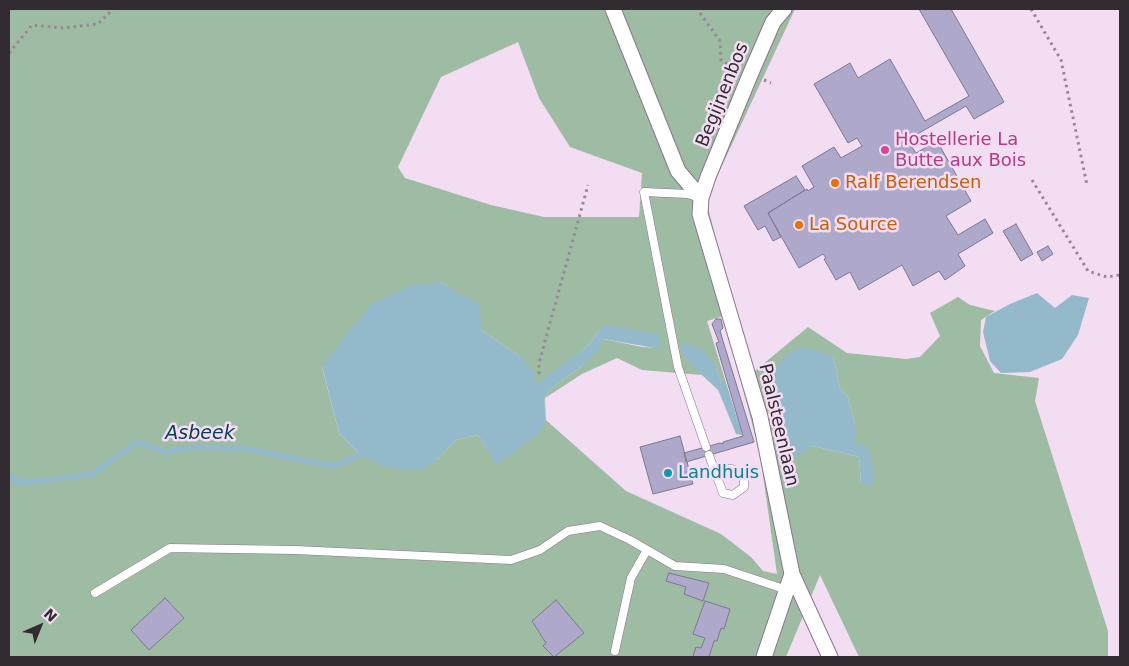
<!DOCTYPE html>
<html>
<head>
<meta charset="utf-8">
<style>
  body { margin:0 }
  #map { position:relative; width:1129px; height:666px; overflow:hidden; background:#f3ddf2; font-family:"DejaVu Sans",sans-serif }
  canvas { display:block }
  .frame { position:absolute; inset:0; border:10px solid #332b32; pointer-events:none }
  .north { position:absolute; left:15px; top:601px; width:50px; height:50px; -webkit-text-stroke:4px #f3ddf2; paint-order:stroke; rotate:44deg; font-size:14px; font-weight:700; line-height:20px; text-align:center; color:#332b32 }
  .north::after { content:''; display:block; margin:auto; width:18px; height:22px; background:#332b32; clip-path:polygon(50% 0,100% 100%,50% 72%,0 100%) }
</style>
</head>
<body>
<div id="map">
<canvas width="1129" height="666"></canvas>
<div class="frame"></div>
<div class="north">N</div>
</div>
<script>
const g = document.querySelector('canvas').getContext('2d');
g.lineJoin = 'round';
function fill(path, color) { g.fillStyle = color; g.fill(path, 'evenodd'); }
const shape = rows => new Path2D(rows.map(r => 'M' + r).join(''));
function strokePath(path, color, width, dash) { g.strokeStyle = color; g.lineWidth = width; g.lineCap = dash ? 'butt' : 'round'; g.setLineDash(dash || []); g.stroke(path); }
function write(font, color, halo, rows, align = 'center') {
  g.font = font + ' "DejaVu Sans",sans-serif'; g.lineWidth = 5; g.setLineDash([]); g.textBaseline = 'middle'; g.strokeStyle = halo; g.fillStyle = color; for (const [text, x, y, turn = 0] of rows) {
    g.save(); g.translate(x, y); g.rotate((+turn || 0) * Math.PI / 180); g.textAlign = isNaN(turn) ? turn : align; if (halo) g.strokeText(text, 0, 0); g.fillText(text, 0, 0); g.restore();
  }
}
const green = shape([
  [9,9,795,9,706,200,751,374,808,327,847,353,906,359,920,357,940,336,930,313,958,297,970,305,995,311,981,320,980,346,994,373,1039,378,1035,401,1108,631,1108,657,859,657,820,575,786,657,9,657],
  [518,42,539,98,570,147,642,173,639,217,544,217,491,205,405,178,398,167,441,77],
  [440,282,454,291,481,330,519,356,537,385,589,345,599,330,660,348,642,347,604,339,581,367,553,387,544,398,546,420,497,464,478,435,456,440,437,460,361,455,339,433,322,367],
  [724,316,760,454,777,574,763,571,751,557,721,534,626,491,546,420,545,398,582,374,617,358,642,370,702,375,718,390,736,434,742,435,707,321],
  [833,356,840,388,848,398,855,424,855,443,864,445,861,484,859,457,813,446,787,451,781,409,769,376],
  [715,365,721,380,736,433,718,389]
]);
const water = shape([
  [440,282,480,305,481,330,519,356,533,371,537,384,589,345,599,330,606,325,659,334,660,349,604,339,598,351,581,367,553,387,544,398,546,420,538,434,497,465,478,435,456,440,437,460,422,470,387,468,361,455,339,433,322,366,372,303,413,285],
  [1037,293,1055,308,1072,295,1089,298,1078,335,1062,359,1030,372,1001,373,990,361,983,332,986,317,1010,304],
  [684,343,702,350,715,365,721,380,726,384,742,434,736,433,718,389,686,360,681,348],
  [805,347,833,356,840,388,848,398,855,424,855,442,864,445,869,449,875,480,871,486,861,484,859,457,813,446,796,457,787,451,781,409,769,376,789,352],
  [9,473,19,478,30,481,25,487,17,485,9,481]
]);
const stream = shape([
  [9,478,24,483,93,474,137,442,166,452,197,447,247,449,334,466,367,452]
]);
const building = shape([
  [919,9,951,9,1004,102,974,119,966,106,907,140,916,153,937,141,971,201,946,216,958,235,985,219,993,233,958,254,965,266,945,280,939,271,913,286,902,265,859,290,850,272,836,280,824,259,826,258,823,254,799,268,768,213,807,189,808,191,814,187,802,166,834,147,841,158,862,146,857,138,848,143,814,84,850,63,858,78,890,59,925,121,969,96,919,9],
  [796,176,805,190,768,213,781,237,773,241,765,226,758,230,744,206,796,176],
  [1016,224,1033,254,1021,261,1003,231,1016,224],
  [1048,246,1053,254,1042,261,1037,252,1048,246],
  [716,319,721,319,723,328,720,331,723,341,754,442,686,462,684,453,720,443,723,444,723,442,743,436,716,343,719,342,712,324,716,319],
  [680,436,693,484,653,494,640,447,680,436],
  [669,573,709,583,703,601,684,594,686,587,666,581,669,573],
  [165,598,184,618,149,650,131,630,165,598],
  [556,600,584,633,554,657,543,646,546,643,532,621,556,600],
  [705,601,730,609,724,629,721,628,717,641,714,641,709,657,696,657,693,656,696,647,701,648,705,638,693,634,705,601]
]);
const path = shape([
  [1031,9,1061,60,1087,185],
  [700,13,720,41,721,60,737,70],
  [9,53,32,25,63,28,98,24,113,9],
  [764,80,771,83],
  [1032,180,1088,271,1107,277,1120,275],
  [539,374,539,363,588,185]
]);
const service = shape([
  [697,197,688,194,644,192,678,367,706,447],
  [709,455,714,469,723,493,733,495,744,487,744,475,732,469,714,469],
  [95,593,170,548,295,550,511,560,540,550,568,531,600,526,630,540,675,566,724,569,787,590],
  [615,651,631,578,647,550]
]);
const minor = shape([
  [613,9,678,171,701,198],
  [784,9,773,22,750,75,708,177,701,198,700,214,760,417,792,574,830,657],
  [764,657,792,574]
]);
const markers = [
  [885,150,5,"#d1479c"],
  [835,183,5,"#e8710a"],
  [799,225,5,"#e8710a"],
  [668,473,5,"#0f9aa8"]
];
const streetNames = [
  ["Begijnenbos",723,95,-68],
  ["Paalsteenlaan",778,425,77]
];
const hotelNames = [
  ["Hostellerie La",895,140],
  ["Butte aux Bois",895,161]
];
const foodNames = [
  ["Ralf Berendsen",845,183],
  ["La Source",809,225]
];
const cultureNames = [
  ["Landhuis",678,473]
];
const waterNames = [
  ["Asbeek",200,434]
];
fill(green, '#9ebba4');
fill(water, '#94b9cb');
strokePath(stream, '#94b9cb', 5.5);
fill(building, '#aea9ca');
strokePath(building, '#7b788f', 1);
strokePath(service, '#8a7789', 9);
strokePath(minor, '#8a7789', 17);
strokePath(path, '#968795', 3, [2.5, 4]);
strokePath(service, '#fff', 8);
strokePath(minor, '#fff', 15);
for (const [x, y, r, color] of markers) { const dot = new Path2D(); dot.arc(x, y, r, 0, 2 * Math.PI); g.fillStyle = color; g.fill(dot); strokePath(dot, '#f3ddf2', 2); }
write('18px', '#332b32', '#f3ddf2', streetNames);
write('18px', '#b23c85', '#f3ddf2', hotelNames, 'left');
write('18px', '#c56008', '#f3ddf2', foodNames, 'left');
write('18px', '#0d838f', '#f3ddf2', cultureNames, 'left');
write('italic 19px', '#093d51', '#f3ddf2', waterNames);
</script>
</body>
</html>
